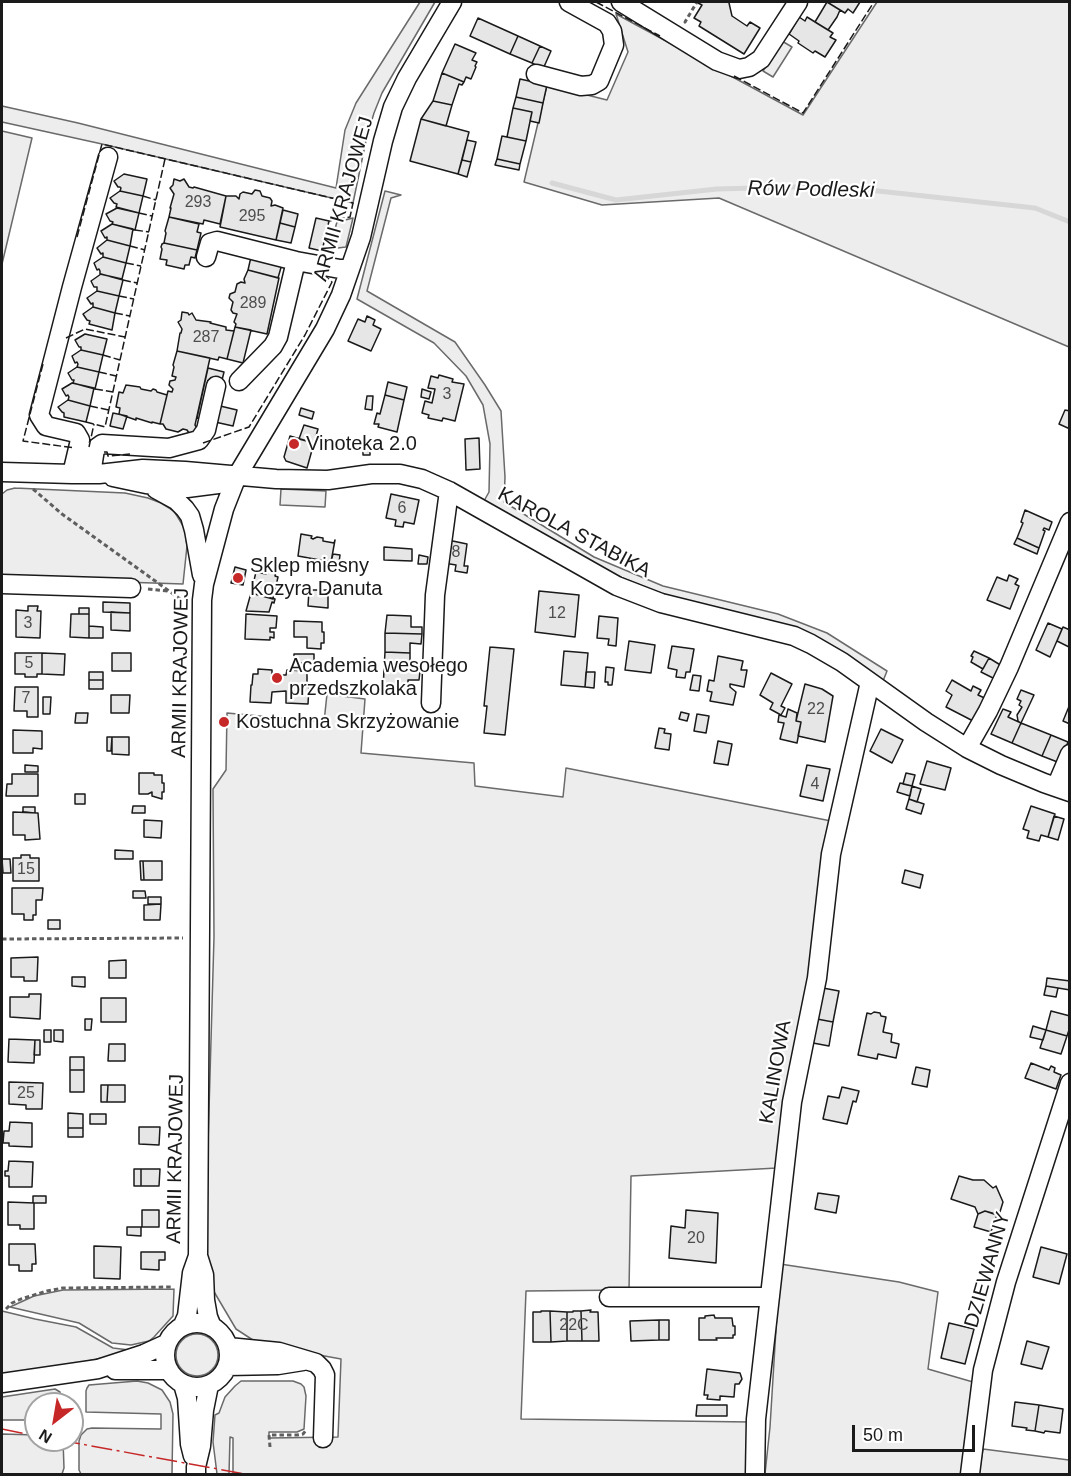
<!DOCTYPE html>
<html>
<head>
<meta charset="utf-8">
<style>
  body { margin:0 }
  #map { position:relative; width:1071px; height:1476px; overflow:hidden; background:#fff; font-family:Helvetica,sans-serif }
  canvas { display:block }
  .frame { position:absolute; inset:0; border:3px solid #1a1a1a; pointer-events:none }
  .north { position:absolute; left:24px; top:1392px; width:60px; height:60px; box-sizing:border-box; background:#fff; border:2px solid #a3a3a3; border-radius:50%; rotate:211deg; font-size:16px; font-weight:700; line-height:24px; text-align:center; color:#1a1a1a }
  .north::after { content:''; display:block; margin:auto; width:21px; height:27px; background:#c62828; clip-path:polygon(50% 0,100% 100%,50% 72%,0 100%) }
  .scale { position:absolute; left:852px; top:1425px; width:123px; height:27px; box-sizing:border-box; border:3px solid #1a1a1a; border-top:0; padding-left:8px; font-size:18px; line-height:21px; white-space:nowrap; color:#1a1a1a; -webkit-text-stroke:4px #fff; paint-order:stroke }
</style>
</head>
<body>
<div id="map">
<canvas width="1071" height="1476"></canvas>
<div class="frame"></div>
<div class="north">N</div>
<div class="scale">50 m</div>
</div>
<script>
const g = document.querySelector('canvas').getContext('2d');
g.lineJoin = 'round';
function fill(path, color) { g.fillStyle = color; g.fill(path, 'evenodd'); }
const shape = rows => new Path2D(rows.map(r => 'M' + r).join(''));
function strokePath(path, color, width, dash) { g.strokeStyle = color; g.lineWidth = width; g.lineCap = dash ? 'butt' : 'round'; g.setLineDash(dash || []); g.stroke(path); }
function write(font, color, halo, rows, align = 'center') {
  g.font = font + ' Helvetica,sans-serif'; g.lineWidth = 4.5; g.setLineDash([]); g.textBaseline = 'middle'; g.strokeStyle = halo; g.fillStyle = color; for (const [text, x, y, turn = 0] of rows) {
    g.save(); g.translate(x, y); g.rotate((+turn || 0) * Math.PI / 180); g.textAlign = isNaN(turn) ? turn : align; if (halo) g.strokeText(text, 0, 0); g.fillText(text, 0, 0); g.restore();
  }
}
const built = shape([
  [420,2,435,2,382,93,374,113,367,136,353,203,102,144,2,122,2,106,78,123,336,188,345,130,356,103,420,2],
  [877,2,1069,2,1069,347,719,198,602,205,524,182,547,85,607,100,628,52,616,14,803,115,877,2],
  [782,41,792,47,773,77,763,71,782,41],
  [2,131,32,138,2,264,2,131],
  [385,191,401,195,391,198,367,291,455,342,485,385,501,411,505,477,504,502,594,557,663,586,778,614,827,633,887,671,883,681,807,633,763,619,680,601,610,573,484,501,489,492,490,444,483,405,466,376,434,343,357,299,385,191],
  [353,218,346,247,329,249,337,222,353,218],
  [15,488,125,493,148,498,161,503,174,511,185,529,187,546,183,584,2,578,2,494,7,490,15,488],
  [281,489,326,491,325,507,280,505,281,489],
  [327,694,365,699,361,753,474,763,475,786,563,797,566,768,831,821,808,981,777,1168,631,1176,629,1290,526,1291,521,1419,751,1422,746,1474,233,1474,233,1438,230,1437,229,1474,217,1474,213,1442,215,1415,219,1413,225,1397,235,1386,241,1381,293,1381,301,1384,304,1387,306,1396,304,1429,297,1432,269,1432,269,1438,338,1437,341,1359,259,1344,236,1329,213,1290,205,1248,214,937,213,789,226,770,227,713,324,722,327,694],
  [780,1264,899,1282,938,1292,928,1369,973,1382,963,1474,765,1474,770,1427,780,1264],
  [174,1289,173,1316,154,1337,149,1341,131,1345,112,1343,79,1323,10,1307,34,1296,63,1290,174,1289],
  [2,1311,35,1319,76,1327,113,1348,129,1350,139,1350,55,1368,2,1376,2,1311],
  '176 1355a21 21 0 1 1 42 0a21 21 0 1 1-42 0Z',
  [137,1381,148,1383,162,1390,170,1402,173,1414,172,1474,81,1474,79,1470,79,1441,81,1435,87,1429,92,1428,161,1429,161,1414,86,1412,86,1391,87,1388,89,1385,137,1381],
  [55,1389,60,1392,61,1399,66,1400,66,1404,36,1404,36,1420,2,1420,2,1397,55,1389],
  [2,1434,36,1435,36,1440,63,1440,64,1468,62,1474,2,1474,2,1434],
  [983,1449,1069,1460,1069,1474,979,1474,983,1449]
]);
const stream = shape([
  [552,183,616,200,717,189,832,186,1035,208,1070,222]
]);
const building = shape([
  [699,2,730,2,729,3,732,16,747,26,750,22,760,28,744,54,699,26,701,22,694,18,702,5,698,3,699,2],
  [827,2,860,2,853,13,848,9,845,13,827,2],
  [827,2,840,10,837,17,828,30,815,22,827,2],
  [799,17,805,21,807,17,833,33,830,37,836,40,825,57,815,51,813,53,798,43,799,41,789,34,799,17],
  [478,18,518,36,510,54,470,36,478,18],
  [518,36,540,46,532,63,510,54,518,36],
  [455,44,476,53,472,60,477,62,475,66,476,67,471,79,466,77,464,82,442,73,455,44],
  [540,46,551,51,543,69,532,63,540,46],
  [442,73,464,82,462,85,459,84,452,105,433,101,442,73],
  [520,79,547,85,543,103,516,97,520,79],
  [516,97,543,103,539,123,530,121,532,112,513,108,516,97],
  [433,101,452,105,446,126,421,119,433,101],
  [513,108,532,112,526,141,507,137,513,108],
  [421,119,469,132,458,174,410,161,421,119],
  [502,136,526,141,520,164,497,159,502,136],
  [467,140,476,142,471,162,462,160,467,140],
  [497,159,520,164,519,170,495,165,497,159],
  [462,160,471,162,467,177,458,174,462,160],
  [124,174,147,179,143,196,120,191,121,188,120,187,118,187,114,181,124,174],
  [174,179,180,181,184,179,189,187,193,188,194,187,226,196,220,224,204,220,203,224,169,217,171,208,170,208,174,194,170,188,173,185,174,179],
  [255,190,260,191,262,196,270,198,272,201,271,206,275,205,283,208,276,240,220,227,226,196,236,196,239,199,240,194,243,192,252,194,255,190],
  [120,191,143,196,139,213,116,207,117,204,114,203,110,198,120,191],
  [117,208,139,213,135,230,112,224,113,222,110,221,106,214,117,208],
  [283,210,298,214,295,227,280,223,283,210],
  [169,217,199,224,197,232,201,233,197,250,164,243,166,233,165,231,169,217],
  [316,218,329,221,322,251,309,248,316,218],
  [280,223,295,227,291,243,276,240,280,223],
  [112,224,133,229,130,246,107,240,107,237,105,238,101,231,112,224],
  [107,240,130,246,126,263,103,257,103,253,101,254,97,248,107,240],
  [164,243,197,250,195,258,191,257,189,265,185,265,184,269,166,265,167,260,160,259,162,249,161,247,162,244,164,243],
  [103,257,126,263,122,279,100,274,100,271,99,269,97,270,94,263,103,257],
  [251,257,282,264,278,278,248,270,251,257],
  [248,270,279,278,267,334,235,327,236,324,234,322,237,314,233,313,231,310,233,302,229,298,230,294,235,292,237,284,241,282,245,283,244,279,248,270],
  [101,274,123,280,119,296,97,291,97,287,94,287,91,281,101,274],
  [97,291,119,296,115,313,93,307,93,303,91,304,87,298,97,291],
  [93,307,115,313,112,330,89,324,90,321,87,320,83,314,93,307],
  [182,312,188,313,189,315,192,313,196,320,211,322,210,323,226,327,226,330,234,331,227,359,219,357,218,360,177,351,180,333,181,333,182,329,178,322,181,320,182,312],
  [367,316,375,320,373,325,381,329,371,351,348,341,358,319,365,322,367,316],
  [235,327,251,330,243,363,227,359,235,327],
  [85,334,107,339,103,355,81,350,81,347,79,347,75,340,85,334],
  [81,350,103,355,99,372,77,367,78,364,77,362,75,363,72,356,81,350],
  [177,351,210,358,195,425,197,428,193,434,189,433,187,430,183,429,178,432,166,429,163,424,160,424,168,391,172,392,173,389,169,385,170,381,175,380,176,377,172,376,174,367,173,365,177,351],
  [77,367,99,372,95,389,73,383,74,380,72,380,68,373,77,367],
  [208,368,224,372,216,405,237,410,233,426,197,418,208,368],
  [439,375,453,379,452,382,464,384,455,421,443,418,442,421,428,418,429,415,422,413,425,401,432,403,435,389,428,388,431,376,438,378,439,375],
  [388,382,407,387,404,400,385,395,388,382],
  [72,383,94,388,90,406,68,400,69,397,68,395,66,396,62,389,72,383],
  [126,385,140,387,141,389,151,391,153,389,156,390,157,392,167,395,160,424,152,422,152,423,136,418,136,420,119,414,120,408,116,407,119,392,123,393,126,385],
  [422,389,431,392,429,399,421,397,422,389],
  [385,395,404,400,397,432,378,427,379,424,374,424,377,413,380,414,385,395],
  [367,396,373,396,372,410,365,409,367,396],
  [68,400,90,406,86,422,64,417,64,413,62,412,58,407,68,400],
  [301,408,314,412,312,419,299,415,301,408],
  [1065,410,1070,411,1070,429,1059,424,1065,410],
  [113,413,127,416,123,429,110,426,113,413],
  [304,425,318,429,314,443,299,439,304,425],
  [290,436,314,443,307,468,286,461,284,457,290,436],
  [479,438,480,469,466,470,465,439,479,438],
  [363,442,370,442,370,455,363,455,363,442],
  [391,494,419,500,414,524,404,522,403,527,395,526,396,520,386,518,391,494],
  [1025,510,1052,522,1049,530,1044,528,1043,530,1045,531,1039,548,1017,538,1023,523,1021,522,1025,510],
  [301,534,312,536,311,538,313,539,317,537,323,538,323,541,334,543,335,540,331,562,298,556,301,534],
  [1017,538,1039,548,1037,554,1014,544,1017,538],
  [448,540,467,544,464,566,468,566,467,573,455,571,456,565,444,563,448,540],
  [384,547,412,549,412,561,384,560,384,547],
  [333,554,340,555,339,563,331,562,333,554],
  [419,555,428,557,427,564,418,564,419,555],
  [235,567,246,570,243,585,231,583,235,567],
  [267,569,276,571,275,576,278,577,273,599,251,593,256,572,266,574,267,569],
  [1009,575,1018,579,1015,584,1019,586,1010,609,987,600,997,577,1007,581,1009,575],
  [309,590,328,590,328,608,308,606,309,590],
  [539,591,579,595,575,637,535,632,539,591],
  [251,593,275,599,274,603,272,602,269,612,246,611,251,593],
  [103,602,130,603,130,613,103,612,103,602],
  [28,606,38,606,37,611,41,611,40,638,16,637,16,610,28,611,28,606],
  [79,608,89,608,89,614,79,614,79,608],
  [111,612,130,613,130,631,111,630,111,612],
  [71,614,89,614,89,638,70,637,71,614],
  [246,614,277,616,276,628,270,628,270,632,274,632,274,638,270,637,270,640,245,639,246,614],
  [387,615,411,616,411,627,422,627,422,634,385,633,387,615],
  [599,616,618,618,616,646,608,645,609,639,597,638,599,616],
  [294,621,322,622,322,632,324,632,324,643,321,643,321,649,307,648,307,637,294,637,294,621],
  [1048,623,1062,629,1050,657,1036,650,1048,623],
  [89,626,103,627,103,638,89,638,89,626],
  [1063,627,1070,630,1069,647,1057,641,1063,627],
  [385,633,422,634,421,644,410,643,410,653,385,652,385,633],
  [629,641,655,645,651,673,625,670,629,641],
  [672,646,694,649,690,672,686,672,685,678,676,677,677,670,668,668,672,646],
  [490,647,514,649,505,735,484,733,487,706,484,706,490,647],
  [564,651,588,653,585,687,561,685,564,651],
  [974,651,989,658,983,669,971,662,973,657,971,656,974,651],
  [385,652,410,653,410,663,420,663,420,671,384,669,385,652],
  [15,653,42,653,42,674,37,674,37,677,25,677,25,674,15,674,15,653],
  [42,653,65,654,64,675,42,674,42,653],
  [112,653,131,653,131,671,112,671,112,653],
  [294,654,314,654,314,663,294,663,294,654],
  [718,656,743,661,741,670,747,670,744,687,730,684,730,687,736,692,733,705,710,701,712,692,707,691,709,680,714,681,718,656],
  [989,658,1002,666,995,679,981,672,989,658],
  [606,667,614,668,612,685,608,685,608,682,605,682,606,667],
  [258,669,272,670,272,674,276,675,286,675,287,670,307,671,307,687,309,687,308,704,286,703,286,691,272,692,271,703,250,702,251,685,252,685,253,674,258,674,258,669],
  [384,669,420,671,419,680,408,680,408,691,383,691,384,669],
  [89,672,103,672,103,680,89,680,89,672],
  [586,672,595,672,594,688,585,687,586,672],
  [771,673,792,684,781,706,785,708,781,715,770,709,773,703,760,695,771,673],
  [693,675,701,676,699,691,690,690,693,675],
  [89,680,103,680,103,689,89,689,89,680],
  [952,680,971,691,973,686,981,690,978,695,989,700,977,723,946,707,952,695,946,691,952,680],
  [805,684,822,689,833,696,825,742,798,736,801,722,796,721,805,684],
  [15,687,38,687,38,717,27,717,27,711,14,711,15,687],
  [1021,690,1034,695,1021,723,1018,721,1017,715,1022,707,1019,705,1021,701,1017,699,1021,690],
  [111,695,130,695,129,713,111,713,111,695],
  [43,697,51,697,50,714,43,714,43,697],
  [1070,704,1070,724,1063,721,1070,704],
  [788,709,797,713,796,721,801,722,797,743,780,739,784,723,778,722,779,715,786,717,788,709],
  [1003,709,1011,712,1008,717,1021,723,1012,743,991,734,1003,709],
  [681,712,689,714,687,721,679,719,681,712],
  [76,713,88,713,87,723,75,723,76,713],
  [697,714,709,716,706,733,694,731,697,714],
  [1021,723,1051,735,1042,756,1012,743,1021,723],
  [659,728,665,729,664,733,671,734,669,750,655,748,659,728],
  [881,729,903,740,892,763,870,751,881,729],
  [13,730,42,731,42,749,33,748,33,753,13,753,13,730],
  [1051,735,1068,742,1060,763,1042,756,1051,735],
  [107,737,112,737,111,751,107,751,107,737],
  [112,737,129,737,129,755,112,754,112,737],
  [718,741,732,744,728,765,714,763,718,741],
  [927,761,951,768,945,790,920,784,927,761],
  [25,765,38,766,38,772,25,772,25,765],
  [807,765,830,769,823,801,800,796,807,765],
  [139,773,154,773,154,775,162,775,162,783,164,783,164,792,162,792,162,799,152,796,152,792,148,794,139,794,139,773],
  [906,773,915,775,912,786,903,784,906,773],
  [12,774,38,774,38,796,6,796,7,784,12,784,12,774],
  [900,783,912,786,910,796,897,792,900,783],
  [912,786,921,789,917,802,909,799,912,786],
  [75,794,85,794,85,804,75,804,75,794],
  [909,799,924,804,921,814,906,809,909,799],
  [133,806,145,806,145,813,132,813,133,806],
  [1031,806,1055,814,1048,837,1041,835,1039,841,1027,838,1029,831,1023,829,1031,806],
  [23,807,35,807,35,813,23,812,23,807],
  [13,812,38,813,40,839,25,840,25,835,13,835,13,812],
  [1054,816,1064,819,1058,840,1048,837,1054,816],
  [144,820,162,821,161,838,144,837,144,820],
  [115,850,133,851,133,859,115,859,115,850],
  [21,855,30,855,30,858,39,858,39,881,13,881,13,858,21,858,21,855],
  [2,859,10,859,11,873,3,873,2,859],
  [140,861,143,861,144,880,141,880,140,861],
  [143,861,162,861,162,880,144,880,143,861],
  [905,870,923,875,920,888,902,883,905,870],
  [12,888,43,888,42,900,36,900,36,915,33,915,33,920,24,920,24,914,12,914,12,888],
  [133,891,145,891,146,898,133,898,133,891],
  [148,897,161,897,161,904,148,904,148,897],
  [161,904,160,920,144,920,144,905,161,904],
  [48,920,60,920,60,929,48,929,48,920],
  [38,957,37,981,24,981,24,977,11,977,11,958,38,957],
  [126,960,126,978,109,978,109,961,126,960],
  [72,977,85,977,85,987,72,986,72,977],
  [1047,978,1070,981,1070,990,1046,986,1047,978],
  [1046,986,1058,988,1056,997,1044,995,1046,986],
  [823,988,839,991,833,1022,817,1019,823,988],
  [29,994,41,994,40,1019,10,1017,10,997,29,997,29,994],
  [101,998,126,998,126,1022,101,1022,101,998],
  [1051,1011,1070,1016,1070,1027,1067,1036,1046,1030,1051,1011],
  [874,1012,880,1013,881,1016,886,1017,883,1032,892,1034,891,1042,899,1044,896,1058,878,1054,877,1059,858,1055,867,1013,871,1014,874,1012],
  [85,1019,92,1019,91,1030,85,1030,85,1019],
  [817,1019,833,1022,829,1046,813,1043,817,1019],
  [1033,1026,1046,1030,1043,1040,1030,1037,1033,1026],
  [44,1030,51,1030,51,1042,44,1042,44,1030],
  [54,1030,63,1030,63,1042,54,1041,54,1030],
  [1046,1030,1067,1036,1061,1054,1040,1048,1046,1030],
  [9,1039,35,1040,34,1063,8,1062,9,1039],
  [35,1040,40,1040,40,1055,34,1055,35,1040],
  [109,1044,125,1044,125,1061,108,1061,109,1044],
  [70,1057,84,1057,84,1070,70,1070,70,1057],
  [1031,1063,1049,1070,1051,1066,1055,1068,1054,1072,1061,1075,1056,1089,1025,1078,1031,1063],
  [916,1067,930,1070,927,1087,912,1084,916,1067],
  [70,1070,84,1070,84,1092,70,1092,70,1070],
  [9,1082,43,1083,42,1109,26,1109,26,1105,9,1104,9,1082],
  [101,1085,108,1085,107,1102,101,1102,101,1085],
  [108,1085,125,1085,125,1102,107,1102,108,1085],
  [842,1087,859,1091,856,1102,853,1101,847,1124,823,1119,828,1096,839,1098,842,1087],
  [68,1113,83,1114,83,1128,68,1128,68,1113],
  [90,1114,106,1114,106,1124,90,1124,90,1114],
  [10,1122,32,1123,32,1147,9,1146,9,1143,3,1143,4,1131,9,1131,10,1122],
  [139,1127,160,1127,159,1145,139,1144,139,1127],
  [68,1128,83,1128,83,1137,68,1137,68,1128],
  [9,1161,33,1162,32,1187,9,1187,9,1176,5,1176,5,1171,8,1171,9,1161],
  [134,1169,141,1169,141,1186,134,1186,134,1169],
  [141,1169,160,1169,159,1186,141,1186,141,1169],
  [959,1176,973,1180,984,1180,993,1188,996,1186,1003,1202,999,1215,985,1211,978,1214,975,1207,951,1199,959,1176],
  [818,1193,839,1196,836,1213,815,1209,818,1193],
  [33,1196,46,1196,46,1203,33,1203,33,1196],
  [8,1202,34,1203,34,1229,20,1229,20,1225,8,1225,8,1202],
  [142,1210,159,1210,159,1227,142,1227,142,1210],
  [686,1210,718,1213,716,1263,669,1258,671,1226,685,1228,686,1210],
  [985,1211,997,1215,991,1232,974,1227,978,1214,985,1211],
  [127,1227,141,1227,141,1236,127,1235,127,1227],
  [9,1244,35,1244,36,1264,32,1264,32,1271,19,1271,19,1265,9,1265,9,1244],
  [94,1246,121,1247,120,1279,94,1278,94,1246],
  [1041,1247,1067,1254,1059,1284,1033,1277,1041,1247],
  [141,1252,165,1252,165,1260,159,1260,159,1270,141,1269,141,1252],
  [591,1310,590,1312,598,1312,599,1341,582,1341,581,1311,591,1310],
  [541,1311,550,1311,551,1342,533,1342,533,1312,541,1312,541,1311],
  [550,1311,567,1312,567,1341,551,1342,550,1311],
  [573,1311,581,1311,582,1341,567,1341,567,1312,573,1312,573,1311],
  [714,1315,715,1318,732,1318,733,1326,735,1326,735,1335,733,1335,733,1338,716,1338,717,1340,699,1340,699,1318,705,1318,705,1316,714,1315],
  [659,1320,659,1340,631,1341,630,1321,659,1320],
  [659,1320,669,1320,669,1340,659,1340,659,1320],
  [949,1323,974,1329,965,1364,941,1358,949,1323],
  [1027,1341,1049,1347,1042,1369,1021,1364,1027,1341],
  [707,1369,740,1373,742,1379,739,1384,735,1384,734,1397,720,1396,720,1400,707,1399,708,1395,704,1395,707,1369],
  [1015,1402,1039,1405,1035,1431,1026,1430,1027,1428,1012,1426,1015,1402],
  [697,1405,727,1405,727,1416,696,1416,697,1405],
  [1039,1405,1063,1409,1060,1433,1045,1431,1044,1433,1035,1431,1039,1405]
]);
const path = shape([
  [686,23,685,22,697,2],
  [33,489,62,514,183,601],
  [148,589,168,591],
  [2,939,183,938],
  [6,1309,12,1303,21,1299,47,1291,63,1288,173,1287],
  [270,1447,269,1435,297,1435,303,1434,307,1429]
]);
const minor = shape([
  [621,2,717,61,739,69,749,67,761,59,798,2],
  [536,74,581,86,592,85,599,81,614,45,612,31,607,23,569,2],
  [206,257,210,243,217,241,296,261,340,269,350,269],
  [239,381,273,346,278,337,296,261],
  [2,472,72,474,99,474,143,469,185,471,276,479,328,480,371,474,400,474,422,479,449,491,617,586,661,603,794,636,811,644,842,662,926,722,967,748,1001,765,1044,783,1070,792],
  [72,474,80,440,76,433,46,426,39,415,72,287,108,157],
  [91,474,95,449,102,444,169,448,199,440,206,430,216,386],
  [113,477,146,484,187,488,218,484,230,479],
  [156,489,176,500,185,509,190,516,194,530,202,575],
  [2,584,131,588],
  [431,703,435,595,449,491],
  [967,748,988,711,1009,667,1070,522],
  [1056,787,1070,754],
  [198,1256,204,1275,205,1300,208,1317,212,1327],
  [609,1297,770,1297],
  '165 1355a32 32 0 1 1 64 0a32 32 0 1 1-64 0Z',
  [183,1325,187,1316,192,1273,198,1256,202,600,204,584,224,509,237,476,325,329,341,295,361,237,383,141,393,107,407,78,452,2],
  [228,1347,279,1352,316,1363,322,1369,325,1375,323,1438],
  [227,1366,278,1365,303,1361],
  [115,1370,169,1370],
  [2,1383,98,1369,144,1354,166,1344],
  [183,1384,187,1398,190,1444,193,1456],
  [196,1474,196,1467,201,1446,204,1410,209,1385],
  [755,1474,756,1419,792,1102,817,978,831,854,870,682],
  [970,1474,983,1370,1006,1282,1070,1083]
]);
const fence = shape([
  [596,2,660,36],
  [734,76,803,113,874,2],
  [143,196,156,200],
  [139,213,152,216],
  [135,230,149,232],
  [77,237,102,144,353,203,350,217,329,221],
  [130,246,145,250],
  [126,263,141,266],
  [123,280,137,283],
  [119,296,134,299],
  [115,313,130,316],
  [66,338,85,329,125,337],
  [103,355,120,360],
  [43,364,23,441,75,448],
  [99,372,116,376],
  [95,389,113,392],
  [90,406,109,410],
  [86,422,105,427,165,159],
  [203,443,249,427,305,335,332,282,323,274],
  [89,447,94,424],
  [104,452,107,452,108,456,130,454]
]);
const power = shape([
  [2,1429,36,1436],
  [59,1440,245,1474]
]);
const markers = [
  [294,444,6,"#c62828"],
  [238,578,6,"#c62828"],
  [277,678,6,"#c62828"],
  [224,722,6,"#c62828"]
];
const numberNames = [
  ["293",198,203],
  ["295",252,217],
  ["289",253,304],
  ["287",206,338],
  ["3",447,395],
  ["6",402,509],
  ["8",456,553],
  ["12",557,614],
  ["3",28,624],
  ["5",29,664],
  ["7",26,699],
  ["22",816,710],
  ["4",815,785],
  ["15",26,870],
  ["25",26,1094],
  ["20",696,1239],
  ["22C",574,1326]
];
const streetNames = [
  ["ARMII KRAJOWEJ",344,199,-74],
  ["KAROLA STABIKA",574,533,28],
  ["ARMII KRAJOWEJ",181,673,-89],
  ["KALINOWA",776,1072,-80],
  ["ARMII KRAJOWEJ",176,1159,-89],
  ["DZIEWANNY",988,1270,-74]
];
const poiNames = [
  ["Vinoteka 2.0",306,444],
  ["Sklep miesny",250,566],
  ["Kozyra Danuta",250,589],
  ["Academia wesołego",289,666],
  ["przedszkolaka",289,689],
  ["Kostuchna Skrzyżowanie",236,722]
];
const waterNames = [
  ["Rów Podleski",811,190,1]
];
fill(built, '#ededed');
strokePath(built, '#6a6a6a', 1.5);
strokePath(stream, '#d7d7d7', 5);
fill(building, '#e6e6e6');
strokePath(building, '#1a1a1a', 1.5);
strokePath(minor, '#1a1a1a', 21);
strokePath(path, '#5f5f5f', 3, [4.5, 3]);
strokePath(minor, '#fff', 18);
strokePath(fence, '#1a1a1a', 1.5, [8, 3]);
strokePath(power, '#c62828', 1.5, [21, 4.5, 3, 4.5]);
for (const [x, y, r, color] of markers) { const dot = new Path2D(); dot.arc(x, y, r, 0, 2 * Math.PI); g.fillStyle = color; g.fill(dot); strokePath(dot, '#fff', 2); }
write('16px', '#4d4d4d', null, numberNames);
write('20px', '#1a1a1a', '#fff', streetNames);
write('20px', '#1a1a1a', '#fff', poiNames, 'left');
write('italic 21px', '#1a1a1a', '#fff', waterNames);
</script>
</body>
</html>
